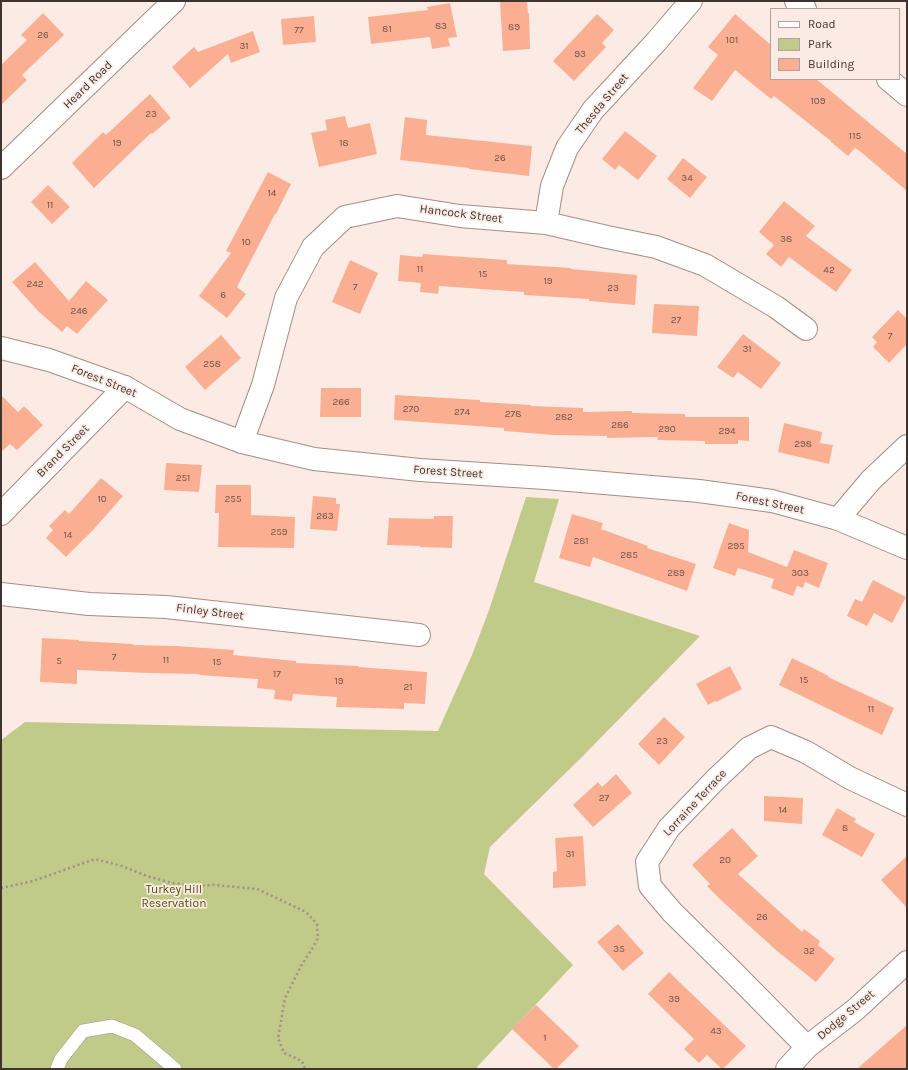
<!DOCTYPE html>
<html>
<head>
<meta charset="utf-8">
<style>
  body { margin:0 }
  #map { position:relative; width:908px; height:1070px; overflow:hidden; background:#fcebe5; font-family:Karla,sans-serif }
  canvas { display:block }
  .frame { position:absolute; inset:0; border:2px solid #3f3430; pointer-events:none }
  .legend { position:absolute; left:770px; top:8px; width:130px; height:72px; box-sizing:border-box; background:#fcebe5; border:1px solid #b0a29d; margin:0; padding:5px 7px; list-style:none; font-size:12px; color:#3f3430 }
  .legend li { display:flex; align-items:center; gap:8px; height:20px }
  .legend b { width:20px; border:1px solid #b0a29d }
</style>
</head>
<body>
<div id="map">
<canvas width="908" height="1070"></canvas>
<div class="frame"></div>
<ul class="legend">
<li><b style="height:5px;background:#fff"></b>Road</li>
<li><b style="height:11px;background:#c1cb89"></b>Park</li>
<li><b style="height:11px;background:#fbaf92"></b>Building</li>
</ul>
</div>
<script>
const g = document.querySelector('canvas').getContext('2d');
g.lineJoin = 'round';
function fill(path, color) { g.fillStyle = color; g.fill(path, 'evenodd'); }
const shape = rows => new Path2D(rows.map(r => 'M' + r).join(''));
function strokePath(path, color, width, dash) { g.strokeStyle = color; g.lineWidth = width; g.lineCap = dash ? 'butt' : 'round'; g.setLineDash(dash || []); g.stroke(path); }
function write(font, color, halo, rows, align = 'center') {
  g.font = font + ' Karla,sans-serif'; g.lineWidth = 3.5; g.setLineDash([]); g.textBaseline = 'middle'; g.strokeStyle = halo; g.fillStyle = color; for (const [text, x, y, turn = 0] of rows) {
    g.save(); g.translate(x, y); g.rotate((+turn || 0) * Math.PI / 180); g.textAlign = isNaN(turn) ? turn : align; if (halo) g.strokeText(text, 0, 0); g.fillText(text, 0, 0); g.restore();
  }
}
const green = shape([
  [526,497,559,499,534,582,700,636,583,756,490,847,484,874,573,965,477,1067,479,1069,1,1069,1,740,25,722,438,731,472,655,489,610]
]);
const building = shape([
  [500,1,527,1,528,13,529,13,530,49,503,51],
  [450,3,457,37,448,38,450,46,432,49,430,37,371,44,368,17,428,10,427,7],
  [43,13,64,35,22,75,27,80,1,105,1,65,27,40,21,35],
  [597,14,614,30,602,43,606,47,574,81,553,61],
  [735,14,771,45,771,79,816,79,907,154,907,191,861,152,855,148,848,156,831,142,831,141,774,96,771,99,735,70,712,101,693,88,718,55,708,47],
  [314,16,316,42,283,45,281,19],
  [253,31,260,52,231,63,228,54,190,88,172,67,194,47,198,52],
  [150,94,171,118,152,134,151,133,94,188,72,163,103,132,106,135],
  [345,116,348,128,370,123,377,154,319,167,311,133,327,130,325,120],
  [405,117,427,120,426,135,532,146,529,176,469,169,469,168,400,160],
  [625,131,657,156,638,180,619,165,615,170,602,159],
  [683,158,707,177,690,198,667,179],
  [268,172,291,184,276,214,275,214,237,287,246,294,227,318,199,296,231,253,226,251],
  [48,185,70,207,52,224,31,202],
  [784,201,815,226,806,236,852,270,836,292,789,257,781,267,766,254,774,245,759,232],
  [423,254,507,260,507,264,571,268,571,269,637,275,635,305,589,301,589,299,524,295,524,292,439,286,438,294,420,292,421,283,398,281,400,255,422,257],
  [350,260,378,273,360,314,332,302],
  [35,262,69,301,86,281,108,300,77,334,67,326,62,332,39,312,12,282],
  [654,304,699,306,697,336,652,333],
  [898,310,907,319,907,344,889,363,873,347,877,342,872,337],
  [743,334,781,363,761,389,738,372,733,378,717,367],
  [221,335,241,358,205,390,185,367],
  [321,388,361,388,361,417,320,417],
  [1,395,18,412,24,406,43,425,17,450,10,444,1,452],
  [395,395,480,400,480,402,531,405,531,406,583,408,583,412,632,411,632,413,685,414,685,417,749,417,749,441,738,440,738,444,705,444,705,441,657,440,658,437,607,438,607,436,554,435,504,431,504,428,394,420],
  [784,423,822,432,820,443,833,445,829,464,778,452],
  [166,463,202,465,199,492,164,490],
  [101,478,123,496,94,529,66,557,46,538,53,530,49,526,65,510,69,514],
  [216,485,251,485,251,515,295,517,294,548,218,547,219,513,215,513],
  [313,496,336,498,336,504,340,504,337,531,310,529],
  [572,514,603,523,601,529,648,546,647,548,696,564,687,591,593,557,590,567,559,558],
  [434,516,453,516,452,548,420,547,420,546,387,545,389,518,434,519],
  [729,523,749,530,748,552,787,567,794,550,828,563,819,588,805,582,803,588,797,586,793,596,771,588,774,579,738,568,735,576,713,568],
  [873,580,906,597,892,623,874,613,867,626,847,616,855,599,862,602],
  [42,638,79,640,79,641,133,644,133,645,176,646,234,650,233,655,296,661,296,663,358,666,358,667,427,672,425,704,404,703,404,709,336,707,337,697,293,694,292,701,274,699,275,690,257,688,258,679,199,675,200,674,148,673,77,670,77,684,40,682],
  [792,658,829,676,828,677,894,708,882,735,779,685],
  [730,666,742,689,716,702,715,701,708,705,696,684],
  [664,717,685,737,659,765,638,744],
  [616,774,632,793,593,827,573,805,598,782,602,787],
  [764,796,803,798,802,824,764,821],
  [837,808,856,819,854,822,875,834,862,857,822,835],
  [732,828,758,856,738,874,802,932,804,929,820,941,818,945,835,959,816,982,777,951,723,902,707,886,710,884,692,865],
  [583,836,586,886,553,888,553,872,557,871,555,838],
  [907,856,907,908,881,880],
  [618,924,644,953,623,971,597,942],
  [669,972,746,1046,723,1069,722,1069,707,1055,699,1063,684,1049,694,1039,648,994],
  [536,1005,579,1046,556,1069,554,1069,512,1029],
  [907,1025,907,1069,857,1069]
]);
const path = shape([
  [1,888,33,881,95,859,122,866,147,876,172,883,193,886,215,885,257,889,306,912,317,924,318,938,312,949,301,966,285,998,278,1038,284,1053,302,1061,305,1069]
]);
const service = shape([
  [57,1069,61,1059,83,1031,112,1026,135,1035,175,1069]
]);
const minor = shape([
  [796,1,805,9],
  [888,79,907,95],
  [1,168,174,1],
  [546,223,552,186,567,148,593,110,656,42,691,1],
  [242,442,263,385,286,298,313,247,345,217,397,206,460,216,546,223,607,237,656,247,705,265,776,307,806,329],
  [1,514,125,387],
  [838,519,871,480,907,446],
  [1,594,89,604,166,607,419,635],
  [807,1047,732,971,672,912,650,886,647,862,669,828,716,779,749,748,771,737,806,752,850,778,907,805],
  [787,1069,807,1047,855,1010,907,962]
]);
const secondary = shape([
  [1,348,49,360,125,387,180,419,242,442,314,459,420,470,545,478,699,491,772,501,838,519,907,548]
]);
const numberNames = [
  ["83",441,26],
  ["89",514,27],
  ["81",387,29],
  ["77",299,30],
  ["26",43,35],
  ["101",732,40],
  ["31",244,46],
  ["93",580,54],
  ["109",818,101],
  ["23",151,114],
  ["115",855,136],
  ["19",117,143],
  ["18",344,143],
  ["26",500,158],
  ["34",687,178],
  ["14",272,193],
  ["11",50,205],
  ["38",786,239],
  ["10",246,242],
  ["11",420,269],
  ["42",829,270],
  ["15",483,274],
  ["19",548,281],
  ["242",35,284],
  ["7",355,287],
  ["23",613,288],
  ["6",223,295],
  ["246",79,311],
  ["27",676,320],
  ["7",890,336],
  ["31",747,349],
  ["258",212,364],
  ["266",341,402],
  ["270",411,409],
  ["274",462,412],
  ["278",513,414],
  ["282",564,417],
  ["286",620,425],
  ["290",667,429],
  ["294",727,431],
  ["298",803,444],
  ["251",183,478],
  ["10",102,499],
  ["255",233,499],
  ["263",325,516],
  ["259",279,532],
  ["14",68,535],
  ["281",581,541],
  ["295",736,546],
  ["285",629,555],
  ["289",676,573],
  ["303",800,573],
  ["7",114,657],
  ["11",166,660],
  ["5",59,661],
  ["15",217,662],
  ["17",277,674],
  ["15",804,680],
  ["19",339,681],
  ["21",408,687],
  ["11",871,709],
  ["23",662,741],
  ["27",604,798],
  ["14",783,810],
  ["8",845,828],
  ["31",570,854],
  ["20",725,860],
  ["26",762,917],
  ["35",619,949],
  ["32",809,951],
  ["39",674,999],
  ["43",716,1031],
  ["1",545,1038]
];
const streetNames = [
  ["Heard Road",88,85,-44],
  ["Thesda Street",602,104,-50],
  ["Hancock Street",461,214,7],
  ["Forest Street",104,381,22],
  ["Brand Street",63,451,-45],
  ["Forest Street",448,472,4],
  ["Forest Street",770,503,12],
  ["Finley Street",210,612,7],
  ["Lorraine Terrace",695,803,-47],
  ["Dodge Street",846,1015,-40]
];
const parkNames = [
  ["Turkey Hill",174,890],
  ["Reservation",174,904]
];
fill(green, '#c1cb89');
fill(building, '#fbaf92');
strokePath(service, '#a68c83', 14);
strokePath(minor, '#a68c83', 24);
strokePath(secondary, '#a68c83', 24);
strokePath(path, '#9d8f8a', 2.5, [2, 3]);
strokePath(service, '#fff', 13);
strokePath(minor, '#fff', 22);
strokePath(secondary, '#fff', 22);
write('10px', '#6e5348', null, numberNames);
write('12px', '#3f3430', '#fcebe5', streetNames);
write('12px', '#4b5208', '#fcebe5', parkNames);
</script>
</body>
</html>
